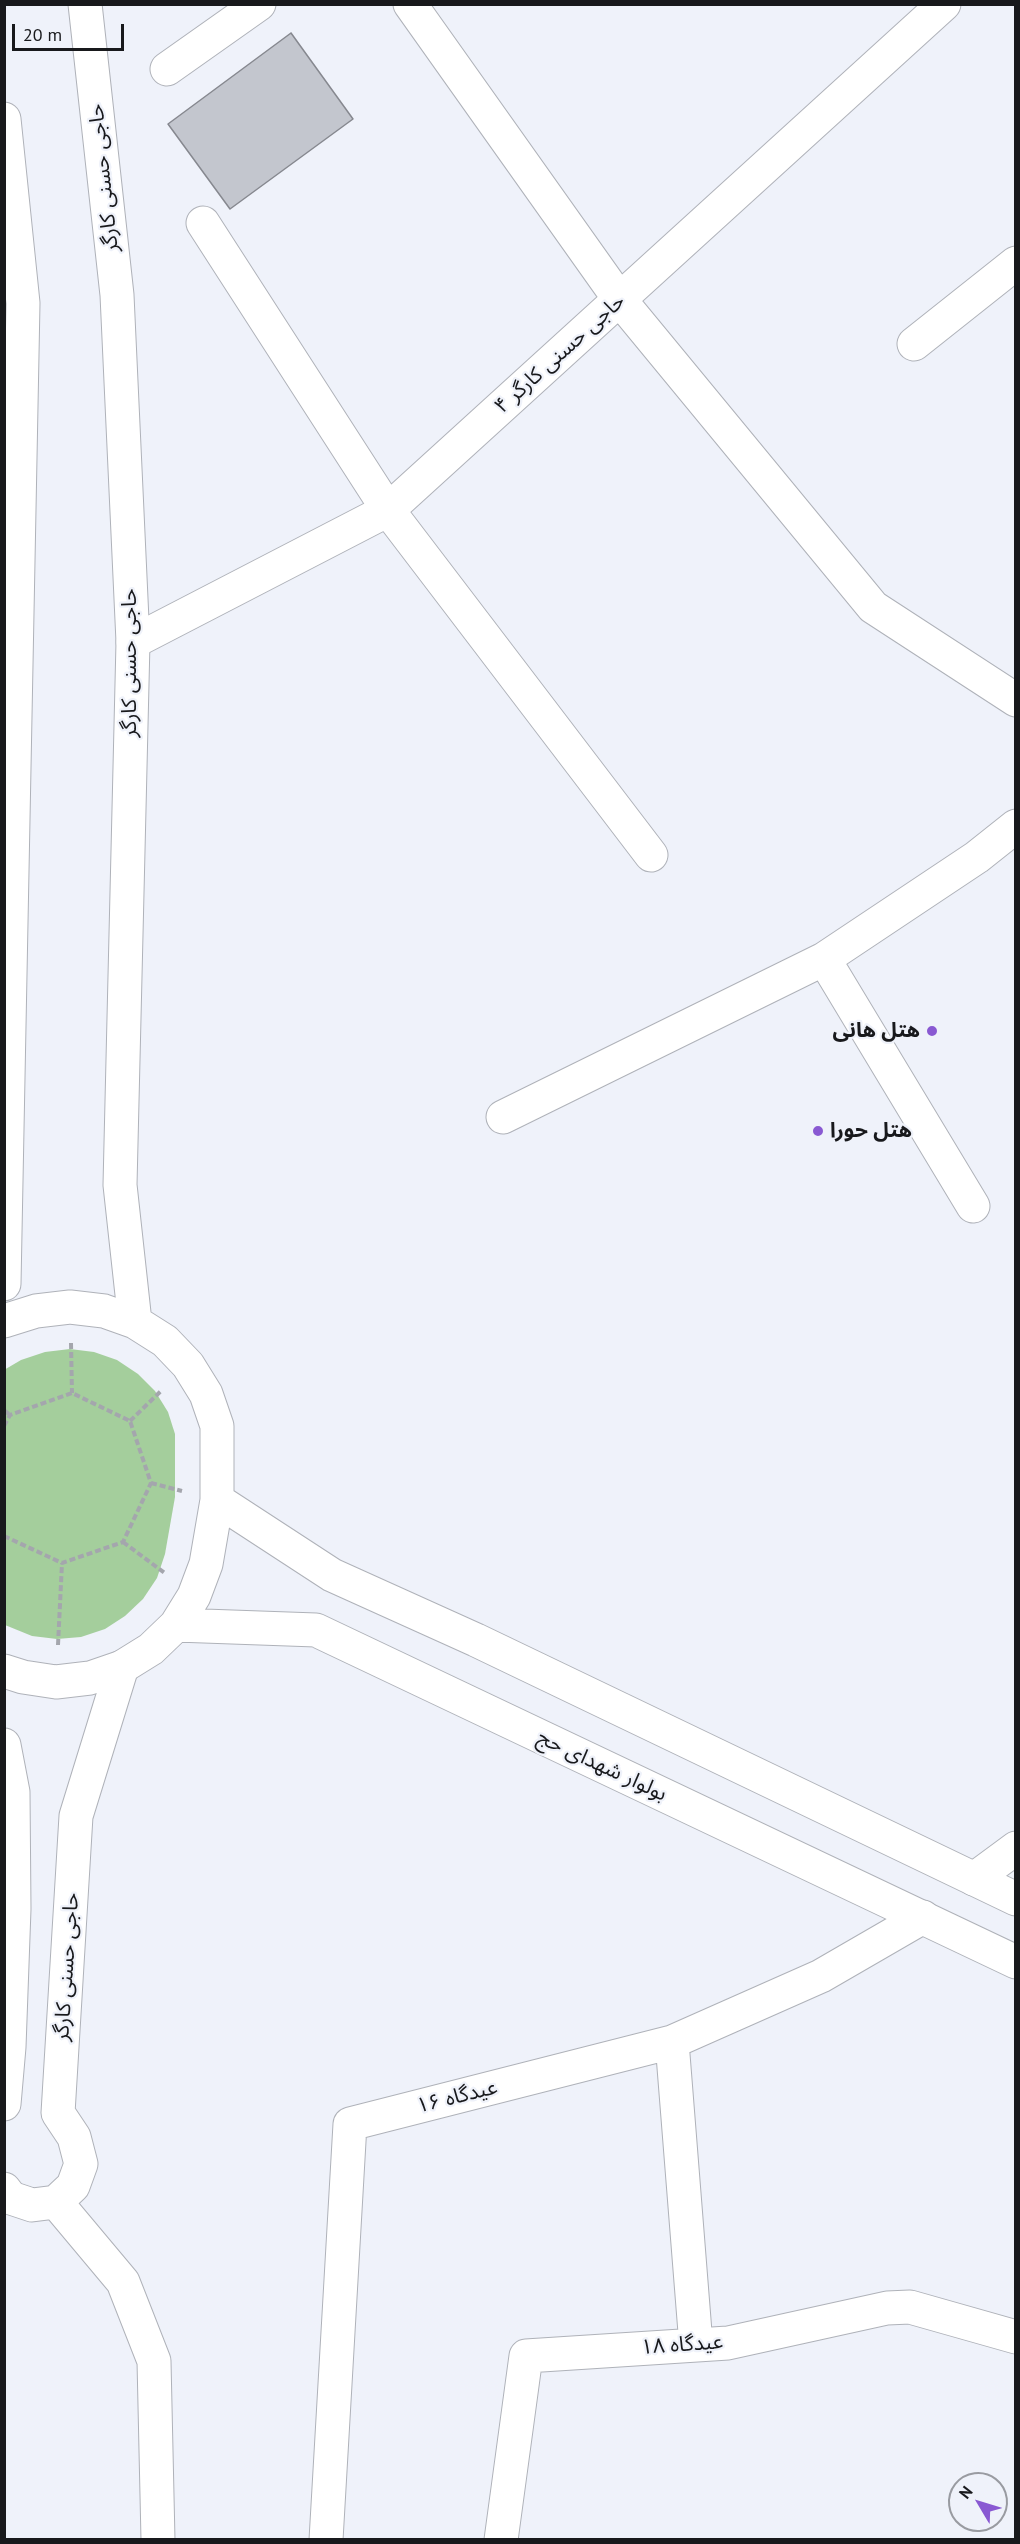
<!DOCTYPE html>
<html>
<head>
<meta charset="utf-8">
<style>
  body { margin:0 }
  #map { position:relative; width:1020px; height:2544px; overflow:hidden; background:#eff2fa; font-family:"PT Sans",sans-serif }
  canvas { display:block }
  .frame { position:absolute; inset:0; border:6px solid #18191c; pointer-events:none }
  .north { position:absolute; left:948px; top:2472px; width:60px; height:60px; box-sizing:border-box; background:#eff2fa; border:2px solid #999ba1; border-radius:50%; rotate:308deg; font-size:16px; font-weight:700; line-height:24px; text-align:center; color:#18191c }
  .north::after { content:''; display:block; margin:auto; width:21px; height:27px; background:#8959d2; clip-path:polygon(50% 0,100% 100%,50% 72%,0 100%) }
  .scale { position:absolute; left:12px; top:24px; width:112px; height:27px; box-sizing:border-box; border:3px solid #18191c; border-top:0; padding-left:8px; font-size:18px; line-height:21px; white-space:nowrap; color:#18191c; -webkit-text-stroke:4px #eff2fa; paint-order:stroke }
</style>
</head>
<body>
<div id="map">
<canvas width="1020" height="2544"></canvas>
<div class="frame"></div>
<div class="north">N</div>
<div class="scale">20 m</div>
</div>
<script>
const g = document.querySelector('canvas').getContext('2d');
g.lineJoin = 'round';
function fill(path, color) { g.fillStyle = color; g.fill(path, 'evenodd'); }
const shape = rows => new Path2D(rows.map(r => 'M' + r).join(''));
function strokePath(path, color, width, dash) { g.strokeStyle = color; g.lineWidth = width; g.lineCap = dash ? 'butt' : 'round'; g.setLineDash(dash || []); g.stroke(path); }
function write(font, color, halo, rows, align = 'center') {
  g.font = font + ' "PT Sans","Noto Sans Arabic",sans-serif'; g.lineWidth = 4.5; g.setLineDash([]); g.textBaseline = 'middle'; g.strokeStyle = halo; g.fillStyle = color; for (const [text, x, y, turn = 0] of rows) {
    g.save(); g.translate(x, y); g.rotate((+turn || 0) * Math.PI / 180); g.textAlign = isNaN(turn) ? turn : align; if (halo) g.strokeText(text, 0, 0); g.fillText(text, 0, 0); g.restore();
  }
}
const green = shape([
  [70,1349,94,1352,117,1360,138,1374,155,1391,168,1412,175,1434,175,1497,165,1554,157,1578,143,1599,125,1616,105,1629,81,1637,57,1639,32,1636,5,1625,4,1370,21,1360,45,1352]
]);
const building = shape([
  [291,33,353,119,230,209,168,124,291,33]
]);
const path = shape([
  [71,1343,72,1393],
  [4,1410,10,1415],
  [130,1421,162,1390],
  [4,1426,10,1415,72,1393,130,1421,151,1483,123,1542,62,1563,4,1536],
  [151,1483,182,1491],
  [123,1542,166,1574],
  [58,1645,62,1563]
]);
const street = shape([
  [410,4,620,300,873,607,1016,700],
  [167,69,259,4],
  [203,223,388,510,651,855],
  [914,344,1016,263],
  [133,642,388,510,944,4],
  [824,959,973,1206],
  [503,1117,824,959,977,857,1016,826],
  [4,1745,13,1792,14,1909,9,2047,4,2104],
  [974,1879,1016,1848],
  [672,2042,696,2345],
  [4,2189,11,2198,32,2205,56,2202,73,2186,81,2164,74,2137,58,2113,76,1816,122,1667],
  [56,2202,123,2282,154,2361,158,2540],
  [326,2540,350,2124,672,2042,821,1976,923,1917],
  [501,2540,526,2356,728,2343,887,2308,910,2307,1016,2337]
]);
const secondary = shape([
  [85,4,117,295,133,642,120,1185,135,1322],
  [4,119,23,303,4,1284],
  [4,1321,36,1311,70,1307,104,1311,135,1322,165,1341,188,1365,206,1394,217,1426,217,1500,206,1564,194,1596,176,1625,151,1649,122,1667,90,1678,56,1682,23,1677,4,1671],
  [217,1500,332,1575,476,1640,1016,1899],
  [176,1625,316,1630,1016,1962]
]);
const markers = [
  [932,1031,6,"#8959d2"],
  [818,1131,6,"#8959d2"]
];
const streetNames = [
  ["حاجی حسنی کارگر",104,178,-96],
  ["حاجی حسنی کارگر ۴",560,354,-42],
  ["حاجی حسنی کارگر",130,663,-90],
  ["بولوار شهدای حج",602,1766,25],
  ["حاجی حسنی کارگر",67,1967,-86],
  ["عیدگاه ۱۶",457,2097,-14],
  ["عیدگاه ۱۸",682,2345,-4]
];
const poiNames = [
  ["هتل هانی",920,1031],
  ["هتل حورا",830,1131,"left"]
];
fill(green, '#a4ce9c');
fill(building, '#c3c6ce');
strokePath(building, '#86888f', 1.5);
strokePath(street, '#afb2b9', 35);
strokePath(secondary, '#afb2b9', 35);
strokePath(path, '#a4a6ad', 4, [6, 3]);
strokePath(street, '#fff', 33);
strokePath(secondary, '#fff', 33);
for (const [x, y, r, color] of markers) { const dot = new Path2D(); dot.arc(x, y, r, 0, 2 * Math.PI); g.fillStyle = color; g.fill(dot); strokePath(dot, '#eff2fa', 2); }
write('21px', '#18191c', '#eff2fa', streetNames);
write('bold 21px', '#18191c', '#eff2fa', poiNames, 'right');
</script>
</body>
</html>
